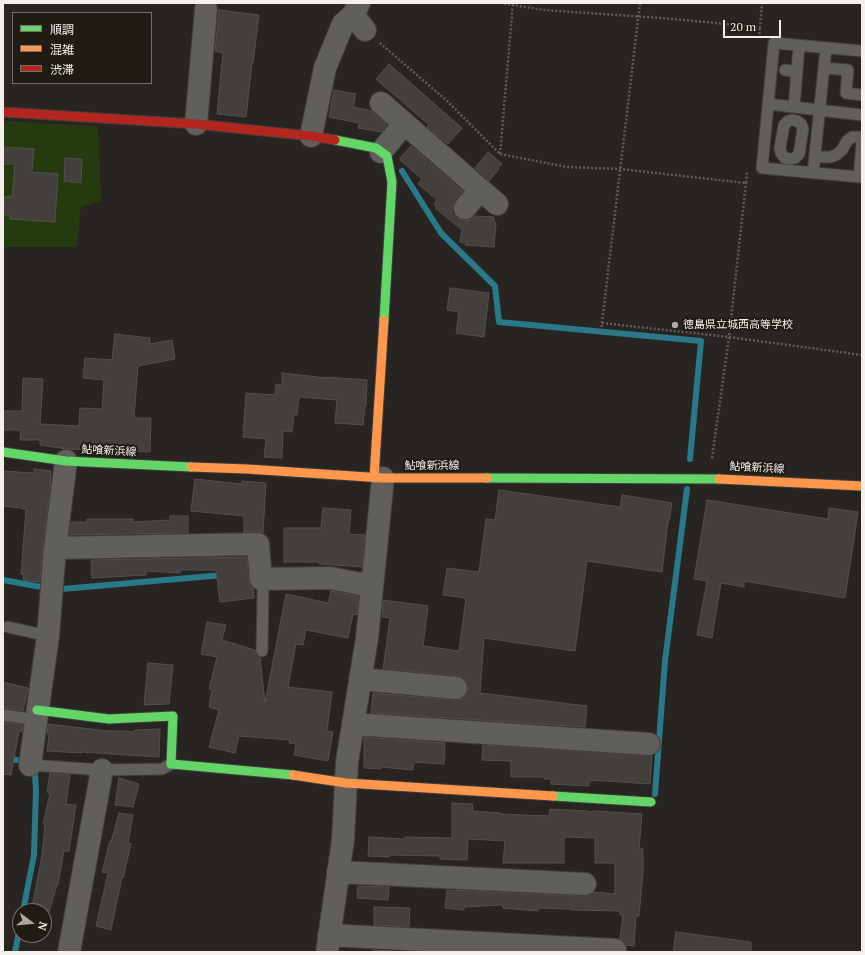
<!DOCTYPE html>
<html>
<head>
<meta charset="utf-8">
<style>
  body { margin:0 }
  #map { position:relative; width:865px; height:955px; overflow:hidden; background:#272421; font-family:"PT Serif","Noto Sans JP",serif }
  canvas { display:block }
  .frame { position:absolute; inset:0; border:4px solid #f4efeb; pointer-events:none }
  .legend { position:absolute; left:12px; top:12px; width:140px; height:72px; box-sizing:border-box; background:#211b15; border:1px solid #75706b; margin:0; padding:5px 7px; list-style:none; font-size:12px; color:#f4efeb }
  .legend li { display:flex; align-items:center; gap:8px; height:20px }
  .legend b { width:20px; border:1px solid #75706b }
  .north { position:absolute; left:12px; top:903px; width:40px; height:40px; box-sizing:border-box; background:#211b15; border:1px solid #75706b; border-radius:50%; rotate:106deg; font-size:11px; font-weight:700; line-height:16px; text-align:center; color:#f4efeb }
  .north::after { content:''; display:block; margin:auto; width:14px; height:18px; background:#aca8a4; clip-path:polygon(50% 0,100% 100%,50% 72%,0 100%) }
  .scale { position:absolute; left:723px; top:20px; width:58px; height:18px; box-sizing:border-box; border:2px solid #f4efeb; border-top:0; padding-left:5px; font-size:12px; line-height:14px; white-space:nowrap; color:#f4efeb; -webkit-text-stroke:3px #211b15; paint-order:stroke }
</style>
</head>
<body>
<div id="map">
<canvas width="865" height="955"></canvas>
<div class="frame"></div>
<ul class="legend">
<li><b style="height:5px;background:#63d668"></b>順調</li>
<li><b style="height:5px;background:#ff974d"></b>混雑</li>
<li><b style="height:5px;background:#b3261e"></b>渋滞</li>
</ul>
<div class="north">N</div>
<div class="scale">20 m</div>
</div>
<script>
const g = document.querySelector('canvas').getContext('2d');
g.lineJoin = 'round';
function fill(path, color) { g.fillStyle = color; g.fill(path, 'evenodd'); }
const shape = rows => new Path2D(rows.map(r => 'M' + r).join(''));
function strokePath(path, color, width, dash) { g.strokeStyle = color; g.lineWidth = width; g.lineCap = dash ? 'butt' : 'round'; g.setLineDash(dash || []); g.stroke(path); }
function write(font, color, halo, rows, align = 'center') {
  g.font = font + ' "PT Serif","Noto Sans JP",serif'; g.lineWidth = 4; g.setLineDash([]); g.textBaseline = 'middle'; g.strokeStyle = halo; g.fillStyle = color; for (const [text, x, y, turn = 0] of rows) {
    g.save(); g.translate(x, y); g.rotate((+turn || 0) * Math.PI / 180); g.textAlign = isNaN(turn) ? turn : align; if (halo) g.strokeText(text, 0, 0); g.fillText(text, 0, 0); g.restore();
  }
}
const green = shape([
  [3,121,97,126,99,140,101,201,81,207,77,247,3,247]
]);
const stream = shape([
  [402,171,441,233,495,286,499,322,701,341,690,459],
  [3,580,47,588],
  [62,589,223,575],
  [3,758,24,761],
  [655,794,665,661,687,489],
  [23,911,34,855,36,790,35,774],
  [15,952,20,927]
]);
const building = shape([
  [219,10,259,15,253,63,252,63,246,117,217,114,223,53,215,51,219,10],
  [389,64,462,128,448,144,427,127,429,125,376,79,389,64],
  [334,90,356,94,353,107,372,111,386,124,386,126,381,132,358,128,359,123,329,117,334,90],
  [411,146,463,191,455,200,453,206,453,211,451,213,454,214,457,218,463,220,470,220,475,216,494,217,494,222,496,223,494,247,465,245,466,243,460,242,462,230,435,208,436,206,434,204,437,200,418,184,422,179,401,161,400,158,411,146],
  [3,147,34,149,32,172,58,174,55,222,10,219,10,215,3,215,5,196,12,197,15,164,3,164,3,147],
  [488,152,502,164,498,168,499,169,489,181,475,168,488,152],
  [65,158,82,159,81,183,64,181,65,158],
  [450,288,489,293,484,337,456,333,459,312,447,310,450,288],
  [115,334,150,338,150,344,172,340,175,359,138,366,134,418,151,418,150,452,67,449,40,445,40,440,20,440,21,430,3,430,3,411,22,411,23,378,43,379,40,424,79,426,80,408,102,409,104,380,83,378,85,358,112,360,115,334],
  [282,373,327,378,327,377,367,380,366,406,365,406,363,425,335,423,337,400,299,397,297,415,294,414,292,432,283,431,282,458,264,457,266,439,243,437,246,393,275,395,276,384,282,385,282,373],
  [34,469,51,471,50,490,43,546,40,582,23,580,24,575,21,574,26,509,22,509,22,508,3,506,3,471,34,473,34,469],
  [195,479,242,484,242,481,266,483,263,533,258,532,244,532,244,516,191,511,195,479],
  [499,490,620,507,622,495,672,503,669,521,668,521,662,572,587,561,575,651,484,638,480,693,587,706,585,727,371,713,373,693,455,700,462,699,466,695,468,690,467,683,464,678,458,676,383,669,390,618,382,617,383,600,428,606,423,646,459,651,466,598,443,595,447,568,479,572,486,519,495,520,499,490],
  [707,500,828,519,829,508,858,512,845,598,744,581,744,587,721,583,712,638,697,635,707,581,694,579,707,500],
  [323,508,351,510,349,534,365,535,362,567,319,564,319,562,284,562,284,528,321,528,323,508],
  [170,516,188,516,188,533,69,535,71,522,87,522,87,519,133,519,133,522,170,520,170,516],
  [247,557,249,580,250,586,253,588,254,598,220,602,216,570,181,570,180,573,146,571,146,575,92,578,91,560,247,557],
  [331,591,359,596,357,614,356,615,353,614,348,638,306,630,303,645,296,644,288,687,332,692,327,731,333,732,328,761,294,755,296,744,289,743,290,740,239,736,235,753,209,747,219,710,209,707,212,690,209,689,217,657,201,654,207,622,226,625,222,640,255,650,256,655,260,657,265,703,286,594,328,603,331,591],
  [148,663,173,665,169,704,144,705,148,663],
  [3,682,28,688,23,711,3,708,3,682],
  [3,722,23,725,22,732,19,731,11,775,3,774,3,722],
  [48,724,108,731,125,731,134,732,135,730,160,729,159,757,81,752,81,753,47,751,49,735,47,734,48,724],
  [364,737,445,743,444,764,414,762,413,770,381,767,381,769,364,768,364,737],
  [483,745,652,756,650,784,593,780,593,781,589,781,589,786,551,784,551,779,544,779,544,777,511,777,511,761,482,760,483,745],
  [50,773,70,775,66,804,76,805,69,851,64,851,58,885,57,885,49,912,32,907,42,855,45,824,43,824,50,793,47,792,50,773],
  [119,778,139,784,133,807,115,805,119,778],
  [452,803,473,804,472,811,500,813,500,814,549,816,550,809,587,811,587,812,596,811,642,814,639,849,643,849,643,873,639,916,636,916,634,946,626,945,622,940,620,939,623,915,620,915,620,911,571,910,571,909,538,908,538,911,503,908,503,905,464,907,464,910,445,908,447,890,584,896,590,895,594,892,615,894,615,863,595,863,595,838,564,837,564,863,503,863,505,841,468,839,467,860,440,859,440,856,389,855,389,857,368,856,369,837,405,839,405,837,452,838,452,803],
  [119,813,133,815,128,843,131,844,123,878,122,877,111,930,96,926,108,873,102,872,110,841,111,842,119,813],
  [358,886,389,887,388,900,357,898,358,886],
  [374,907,410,908,409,927,374,925,374,907],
  [676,932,751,942,751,952,673,952,676,932],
  [373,950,409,952,373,952,373,950]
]);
const path = shape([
  [500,3,544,10,661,18,760,27,762,3],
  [759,38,760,27],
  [380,43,447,101,500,154,567,167,620,169,746,183,747,172],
  [500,154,513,3],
  [602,323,729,337,862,355],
  [601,331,640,3],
  [712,458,729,337,746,183]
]);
const lane = shape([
  [862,51,774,43,762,168,859,177,862,143],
  [824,68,848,70,846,93,862,95],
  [785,70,797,72],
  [768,104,862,115],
  [794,107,799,46],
  [792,120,797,121,801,124,803,129,799,154,795,158,790,159,785,158,781,153,780,148,784,125,788,121,792,120],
  [815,157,830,157,836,155,842,150,847,141,852,137,862,137],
  [813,173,826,48],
  [261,579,263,589,262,651],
  [8,627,48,636],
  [3,715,36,720],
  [30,765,102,770,162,769,171,764]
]);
const street = shape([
  [359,3,353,15,365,30],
  [381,103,497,204],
  [196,124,206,9],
  [311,136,325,68,343,24,353,15],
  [381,152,404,124],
  [465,208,480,190],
  [55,548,258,544,261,579,330,578,372,586],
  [360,679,456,688],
  [353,724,649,744],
  [30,765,48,636,55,548,66,461],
  [338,872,585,884],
  [329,935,615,950],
  [69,952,102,770],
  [327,952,343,840,347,762,367,638,383,478]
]);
const fast = shape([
  [335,140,376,148,387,156,392,182,384,320],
  [3,452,66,461,191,467],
  [487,478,719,479],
  [37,710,109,719,173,716,171,764,293,775],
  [553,796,651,802]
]);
const slow = shape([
  [191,467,247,469,383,478,487,478],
  [374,478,384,320],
  [719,479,862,486],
  [293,775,346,783,553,796]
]);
const jam = shape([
  [3,112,196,124,311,136,335,140]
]);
const markers = [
  [675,325,4,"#aca8a4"]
];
const poiNames = [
  ["徳島県立城西高等学校",683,325]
];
const streetNames = [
  ["鮎喰新浜線",109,451,3],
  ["鮎喰新浜線",432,466],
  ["鮎喰新浜線",757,468,3]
];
fill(green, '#253a0f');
strokePath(stream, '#297988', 6);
fill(building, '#423f3d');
strokePath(building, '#524f4d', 1);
strokePath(lane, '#413e3c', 13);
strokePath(street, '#413e3c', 24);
strokePath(fast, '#413e3c', 11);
strokePath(slow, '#413e3c', 11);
strokePath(jam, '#413e3c', 11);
strokePath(path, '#5f5d5a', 2.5, [2, 2]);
strokePath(lane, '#615f5c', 11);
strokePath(street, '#615f5c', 22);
strokePath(fast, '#63d668', 9);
strokePath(slow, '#ff974d', 9);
strokePath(jam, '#b3261e', 9);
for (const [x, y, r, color] of markers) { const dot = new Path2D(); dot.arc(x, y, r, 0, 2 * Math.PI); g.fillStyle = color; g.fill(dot); strokePath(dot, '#211b15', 1.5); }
write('11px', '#f4efeb', '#211b15', poiNames, 'left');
write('11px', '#f4efeb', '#211b15', streetNames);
</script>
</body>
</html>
